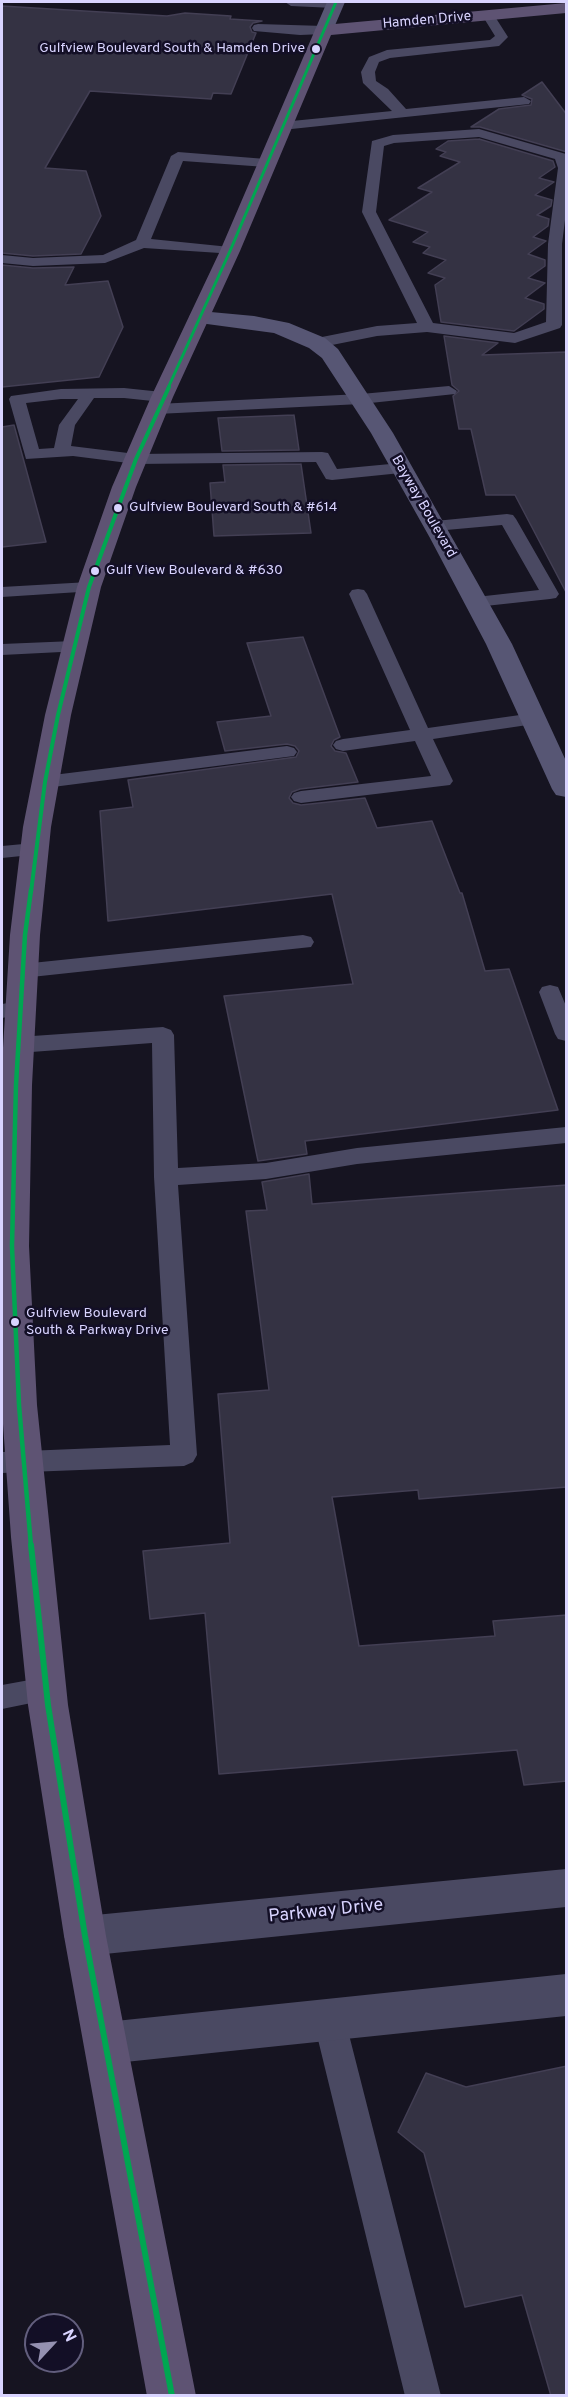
<!DOCTYPE html>
<html>
<head>
<meta charset="utf-8">
<style>
  body { margin:0 }
  #map { position:relative; width:568px; height:2397px; overflow:hidden; background:#161421; font-family:Overpass,sans-serif }
  canvas { display:block }
  .frame { position:absolute; inset:0; border:3px solid #d9d4ff; pointer-events:none }
  .north { position:absolute; left:24px; top:2313px; width:60px; height:60px; box-sizing:border-box; background:#130f26; border:2px solid #625e7d; border-radius:50%; rotate:64deg; font-size:16px; font-weight:700; line-height:24px; text-align:center; color:#d9d4ff }
  .north::after { content:''; display:block; margin:auto; width:21px; height:27px; background:#9591b1; clip-path:polygon(50% 0,100% 100%,50% 72%,0 100%) }
</style>
</head>
<body>
<div id="map">
<canvas width="568" height="2397"></canvas>
<div class="frame"></div>
<div class="north">N</div>
</div>
<script>
const g = document.querySelector('canvas').getContext('2d');
g.lineJoin = 'round';
function fill(path, color) { g.fillStyle = color; g.fill(path, 'evenodd'); }
const shape = rows => new Path2D(rows.map(r => 'M' + r).join(''));
function strokePath(path, color, width, dash) { g.strokeStyle = color; g.lineWidth = width; g.lineCap = dash ? 'butt' : 'round'; g.setLineDash(dash || []); g.stroke(path); }
function write(font, color, halo, rows, align = 'center') {
  g.font = font + ' Overpass,sans-serif'; g.lineWidth = 5; g.setLineDash([]); g.textBaseline = 'middle'; g.strokeStyle = halo; g.fillStyle = color; for (const [text, x, y, turn = 0] of rows) {
    g.save(); g.translate(x, y); g.rotate((+turn || 0) * Math.PI / 180); g.textAlign = isNaN(turn) ? turn : align; if (halo) g.strokeText(text, 0, 0); g.fillText(text, 0, 0); g.restore();
  }
}
const building = shape([
  [2,6,167,16,185,13,231,16,230,19,262,21,253,23,250,27,252,32,256,33,231,94,213,93,211,99,90,91,45,168,86,171,101,216,81,254,33,256,2,253,2,6],
  [542,82,567,115,567,152,480,127,471,127,499,109,531,105,532,99,522,95,542,82],
  [479,139,553,161,555,167,539,178,554,182,535,195,552,200,551,206,537,215,549,219,548,226,533,237,546,241,528,254,545,260,545,266,528,278,545,283,525,298,544,304,544,309,514,331,441,322,435,285,445,278,428,273,446,260,423,253,430,247,413,242,428,232,389,220,432,192,418,188,460,162,440,156,446,152,436,149,448,141,479,139],
  [2,265,33,268,74,267,65,285,108,281,123,327,99,377,2,387,2,265],
  [444,336,498,343,482,355,567,352,567,594,515,495,486,495,471,429,459,429,453,396,459,391,452,385,444,336],
  [294,415,299,450,222,451,218,418,294,415],
  [14,425,46,542,2,547,2,427,14,425],
  [301,464,311,533,214,536,210,483,225,482,223,465,301,464],
  [303,637,340,737,334,740,331,746,335,751,346,753,358,782,300,789,292,792,289,798,293,803,301,805,365,798,377,828,432,821,460,893,462,893,485,971,509,969,558,1110,305,1141,307,1154,258,1161,224,996,353,984,332,894,108,921,100,811,133,807,128,780,296,757,299,751,295,746,287,744,225,751,217,722,271,716,247,643,303,637],
  [309,1174,312,1204,567,1185,567,1487,419,1499,418,1490,332,1497,359,1646,495,1636,493,1621,567,1615,567,1781,524,1785,517,1750,219,1774,205,1613,150,1619,143,1551,230,1543,218,1394,269,1390,246,1211,267,1210,262,1182,309,1174],
  [567,2066,567,2396,551,2396,522,2295,465,2307,424,2153,398,2132,426,2073,466,2087,567,2066]
]);
const lane = shape([
  [285,2,339,2,340,4,334,8,291,6,285,2],
  [488,11,492,12,508,37,499,46,390,58,379,62,375,72,376,81,388,89,406,109,524,97,531,101,529,104,282,130,275,126,282,122,392,111,363,83,361,72,369,57,387,50,490,40,495,36,482,15,488,11],
  [258,24,324,26,330,30,324,34,300,35,254,31,252,28,254,25,258,24],
  [479,129,566,154,566,212,562,244,562,325,560,328,515,343,427,332,377,336,317,348,311,346,309,343,317,338,377,326,417,323,362,212,372,141,393,135,479,129],
  [479,137,555,159,558,168,548,244,546,322,514,333,433,323,376,212,384,146,394,143,479,137],
  [178,152,266,159,273,163,266,167,183,161,151,239,230,247,237,251,235,254,144,248,105,263,33,266,2,263,2,255,33,258,103,255,136,240,171,156,178,152],
  [449,386,457,391,455,394,361,404,157,414,149,409,157,404,361,394,449,386],
  [124,388,162,392,170,397,162,402,124,398,94,398,75,425,71,446,136,454,322,452,328,453,337,469,401,463,407,464,409,468,407,472,401,473,332,480,326,479,316,462,136,464,73,456,26,459,9,399,11,396,61,389,124,388],
  [61,399,78,399,59,425,54,448,39,449,26,403,61,399],
  [507,514,513,515,516,519,559,594,556,598,550,599,476,607,470,606,467,602,470,598,476,597,539,590,502,525,435,531,429,530,426,526,429,522,435,521,507,514],
  [89,582,95,583,98,587,95,591,2,597,2,587,89,582],
  [358,589,364,590,367,594,428,728,534,713,541,715,544,719,541,723,433,739,453,781,450,785,301,803,294,801,291,797,294,793,301,791,431,776,415,741,343,751,336,749,333,745,336,741,343,739,410,730,349,594,352,590,358,589],
  [74,641,81,643,83,647,81,651,2,655,2,644,74,641],
  [287,746,294,748,297,752,294,756,45,788,38,786,35,782,38,778,45,776,287,746],
  [34,843,41,844,44,849,41,854,2,858,2,846,34,843],
  [303,935,311,937,314,942,311,947,22,978,14,976,11,971,14,966,22,964,303,935],
  [550,985,558,987,566,1006,566,1041,558,1039,555,1034,539,992,542,987,550,985],
  [20,1001,28,1003,31,1008,28,1013,2,1018,2,1004,20,1001],
  [163,1027,171,1030,174,1035,178,1168,266,1163,357,1148,566,1127,566,1143,357,1164,266,1179,178,1185,197,1455,193,1462,184,1466,2,1473,2,1452,170,1445,154,1177,152,1043,18,1053,10,1050,7,1045,10,1040,18,1037,163,1027],
  [46,1677,56,1680,60,1689,56,1698,2,1709,2,1685,46,1677],
  [329,2004,340,2008,345,2019,441,2396,405,2396,313,2019,318,2008,329,2004]
]);
const street = shape([
  [566,1869,566,1907,85,1956,70,1950,64,1936,70,1922,85,1916,566,1869],
  [566,1974,566,2016,106,2064,90,2058,84,2043,90,2028,106,2022,566,1974]
]);
const secondary = shape([
  [327,2,345,2,333,30,330,34,324,35,318,34,315,30,327,2],
  [200,311,254,316,289,323,325,338,338,349,393,433,512,644,566,761,566,797,556,795,552,789,486,644,430,538,371,433,322,358,309,348,274,333,192,322,189,317,192,312,200,311]
]);
const primary = shape([
  [566,3,566,13,331,35,240,251,173,397,136,487,101,587,71,715,51,827,40,935,32,1085,29,1246,37,1405,68,1705,106,1936,196,2396,147,2396,64,1936,28,1705,11,1537,2,1410,2,1064,10,935,23,827,45,715,77,587,112,487,151,397,220,251,315,30,318,26,324,25,566,3]
]);
const bus1Far3 = shape([
  [168,388,230,251,336,2]
]);
const bus1Far2 = shape([
  [31,892,45,782,58,715,89,587,136,459,169,387]
]);
const bus1Far1 = shape([
  [31,890,25,935,16,1085,12,1246,19,1405,31,1546]
]);
const bus1 = shape([
  [31,1545,48,1705,85,1936,172,2396]
]);
const markers = [
  [316,49,5,"#d9d4ff"],
  [118,508,5,"#d9d4ff"],
  [95,571,5,"#d9d4ff"],
  [15,1322,5,"#d9d4ff"]
];
const farStreetnames = [
  ["Hamden Drive",427,21,-5],
  ["Bayway Boulevard",423,507,60]
];
const busNames = [
  ["Gulfview Boulevard South & Hamden Drive",305,49,"right"],
  ["Gulfview Boulevard South & #614",129,508],
  ["Gulf View Boulevard & #630",106,571],
  ["Gulfview Boulevard",26,1314],
  ["South & Parkway Drive",26,1331]
];
const nearStreetnames = [
  ["Parkway Drive",326,1912,-6]
];
fill(building, '#343243');
strokePath(building, '#433f54', 1.5);
fill(lane, '#4a4962');
fill(street, '#4a4962');
fill(secondary, '#575674');
fill(primary, '#5e5373');
strokePath(bus1Far3, '#00a651', 3);
strokePath(bus1Far2, '#00a651', 4);
strokePath(bus1Far1, '#00a651', 4.5);
strokePath(bus1, '#00a651', 6);
for (const [x, y, r, color] of markers) { const dot = new Path2D(); dot.arc(x, y, r, 0, 2 * Math.PI); g.fillStyle = color; g.fill(dot); strokePath(dot, '#130f26', 2); }
write('14px', '#d9d4ff', '#130f26', farStreetnames);
write('14px', '#d9d4ff', '#130f26', busNames, 'left');
write('18px', '#d9d4ff', '#130f26', nearStreetnames);
</script>
</body>
</html>
